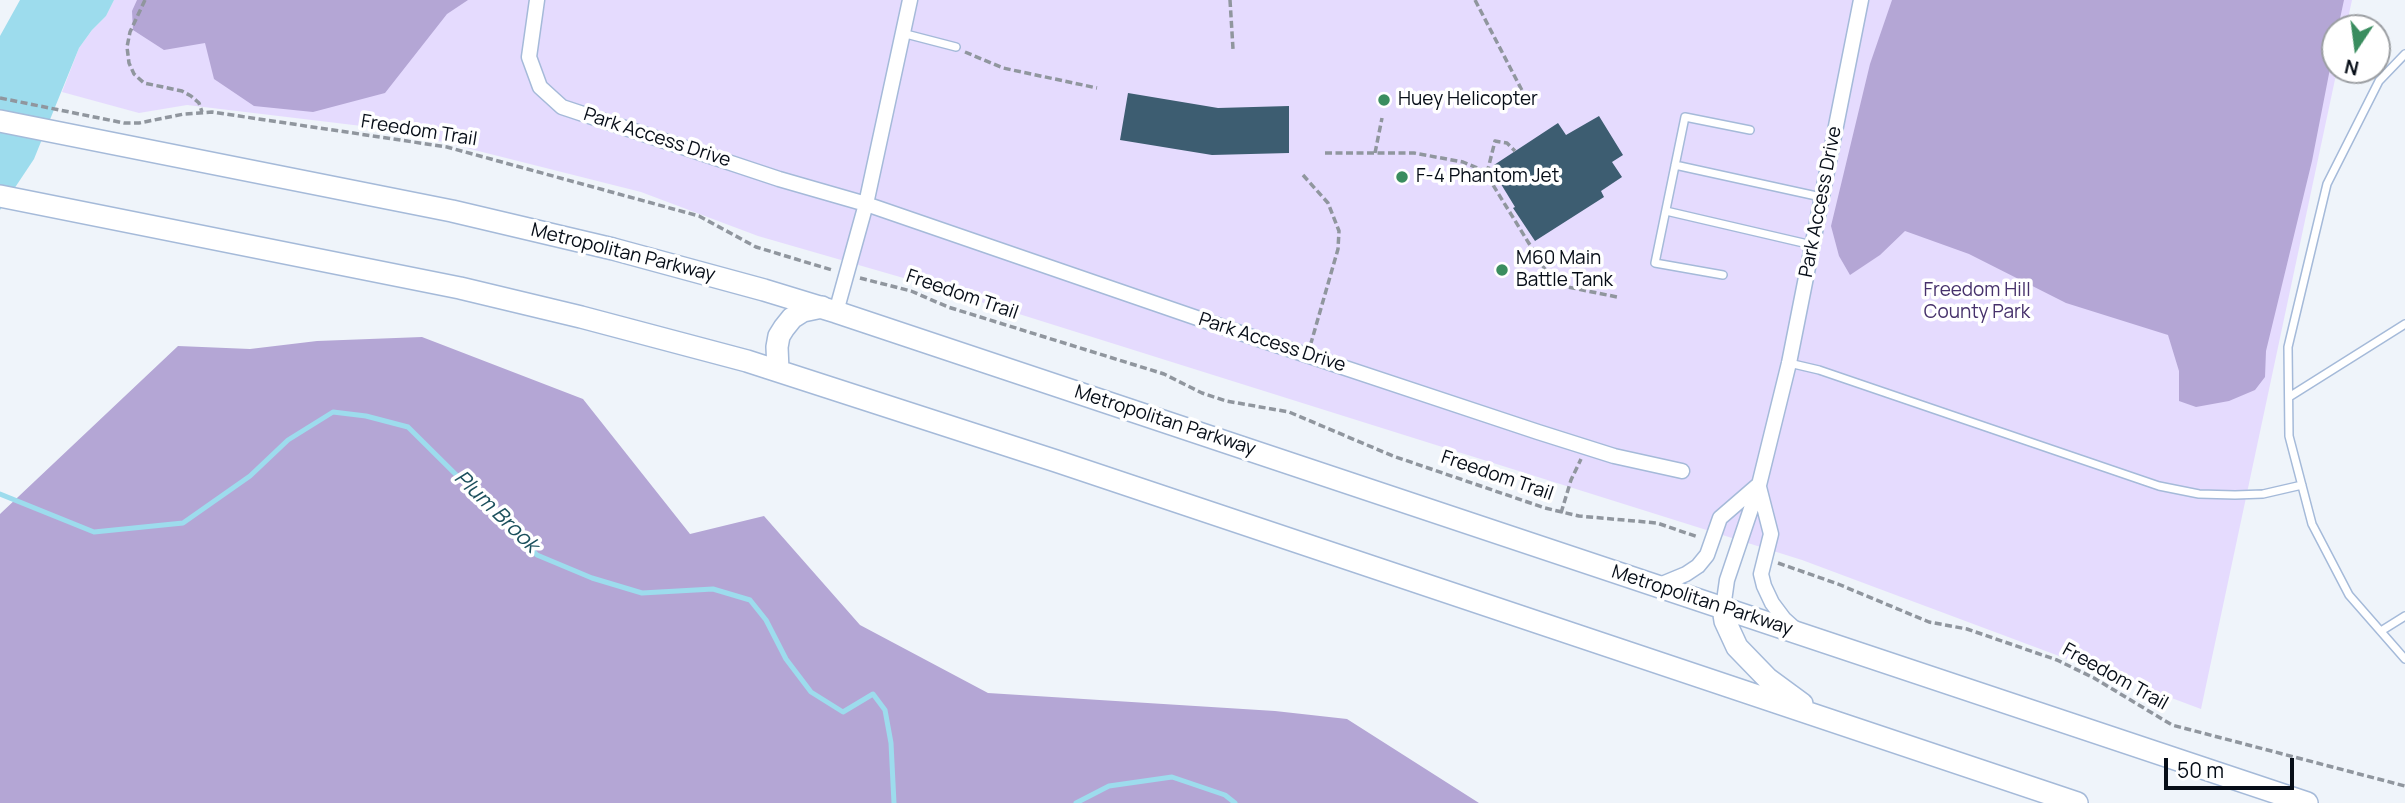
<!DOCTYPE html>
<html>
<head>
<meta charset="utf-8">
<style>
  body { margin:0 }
  #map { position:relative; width:2405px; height:803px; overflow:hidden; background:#eff4fa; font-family:Manrope,sans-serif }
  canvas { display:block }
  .north { position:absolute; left:2321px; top:14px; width:70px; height:70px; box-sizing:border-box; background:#fff; border:2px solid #9b9ea2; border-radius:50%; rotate:193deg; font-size:19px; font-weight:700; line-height:28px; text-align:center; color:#060d17 }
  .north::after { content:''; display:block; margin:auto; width:24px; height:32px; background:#3a8d5f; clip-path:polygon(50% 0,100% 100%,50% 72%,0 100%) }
  .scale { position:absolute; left:2164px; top:758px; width:130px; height:32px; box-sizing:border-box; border:4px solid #060d17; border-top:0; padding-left:9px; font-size:21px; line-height:24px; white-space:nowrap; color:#060d17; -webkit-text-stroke:5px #fff; paint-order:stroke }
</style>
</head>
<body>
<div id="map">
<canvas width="2405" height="803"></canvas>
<div class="north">N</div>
<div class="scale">50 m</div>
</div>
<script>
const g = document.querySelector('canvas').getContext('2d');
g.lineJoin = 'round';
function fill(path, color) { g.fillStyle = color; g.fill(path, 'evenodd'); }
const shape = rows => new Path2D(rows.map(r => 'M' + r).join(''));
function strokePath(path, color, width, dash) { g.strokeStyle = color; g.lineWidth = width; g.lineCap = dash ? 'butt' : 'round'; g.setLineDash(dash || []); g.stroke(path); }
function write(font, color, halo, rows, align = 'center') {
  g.font = font + ' Manrope,sans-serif'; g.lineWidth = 7; g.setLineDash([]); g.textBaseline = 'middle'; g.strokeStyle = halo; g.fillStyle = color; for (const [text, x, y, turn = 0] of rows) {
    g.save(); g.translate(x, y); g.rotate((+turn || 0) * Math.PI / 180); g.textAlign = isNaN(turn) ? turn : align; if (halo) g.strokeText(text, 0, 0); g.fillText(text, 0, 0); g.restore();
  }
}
const green = shape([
  [114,0,2352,0,2346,28,2335,28,2335,70,2337,70,2201,709,1802,560,914,281,758,236,641,192,395,130,187,105,139,113,62,92,79,48,92,30,106,16]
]);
const forest = shape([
  [137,0,468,0,447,14,385,93,313,112,254,106,214,79,205,43,164,50,133,30,132,11],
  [1892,0,2344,0,2338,28,2335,28,2335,43,2312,161,2266,351,2265,377,2255,390,2229,401,2196,407,2179,401,2179,371,2168,335,2066,303,1969,254,1905,231,1880,255,1850,275,1839,256,1831,226,1870,64],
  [422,337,583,399,690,534,764,516,860,625,988,693,1275,711,1347,719,1479,803,0,803,0,514,178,346,250,349,317,341]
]);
const water = shape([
  [20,0,114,0,106,16,92,30,79,48,34,159,0,210,0,36]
]);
const stream = shape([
  [0,494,94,532,183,523,250,476,288,440,333,412,366,416,408,427,537,555,592,578,642,593,713,589,750,600,766,620,786,659,811,692,843,712,873,694,885,710,891,743,894,803],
  [1076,803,1109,786,1172,777,1225,795,1235,803]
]);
const building = shape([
  [1128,93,1218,108,1289,106,1289,153,1212,155,1120,140],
  [1599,116,1623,155,1612,162,1622,177,1601,191,1604,197,1535,241,1513,208,1515,207,1493,171,1494,165,1558,123,1566,135]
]);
const path = shape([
  [145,0,130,32,127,47,129,63,134,74,144,83,182,91,191,96,199,103,202,112],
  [1230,0,1233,49],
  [1475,0,1528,102],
  [965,52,1003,68,1097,88],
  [0,98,124,123,139,123,184,114,212,112,447,147,699,216,756,247,832,270],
  [1325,153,1414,153,1463,162,1480,169,1485,172,1554,284],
  [1375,153,1382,118],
  [1487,173,1495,141,1507,143,1515,151],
  [1303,175,1328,203,1339,231,1338,249,1311,343],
  [860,278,911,291,948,307,1164,374,1202,393,1226,401,1289,412,1393,456,1545,508,1579,516,1657,523,1698,537],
  [1538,281,1617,297],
  [1561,513,1571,480,1581,459],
  [1778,563,1838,584,1929,622,1967,629,2057,660,2094,678,2172,725,2405,786]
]);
const lane = shape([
  [902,33,956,47],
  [2405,54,2379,81,2327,184,2288,347,2289,436,2312,524,2349,595,2405,659],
  [1675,165,1821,197],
  [1666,211,1812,245],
  [1723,275,1655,263,1685,117,1750,130],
  [1789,363,1819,370,2159,486,2199,494,2235,495,2263,494,2302,485],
  [2289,397,2405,324],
  [2381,631,2405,616]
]);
const street = shape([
  [537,0,529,57,540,87,562,107,779,179,866,204,1258,339,1538,432,1614,456,1682,471],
  [836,312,866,204,910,0],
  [1759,487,1771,534,1761,574,1764,586,1772,603,1784,619,1794,628],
  [1657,586,1686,574,1698,566,1707,555,1720,518,1757,486],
  [1723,608,1727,580,1759,485,1789,363,1861,0]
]);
const primary = shape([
  [0,121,452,211,613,249,764,290,836,312,2307,803],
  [0,196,460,288,581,317,747,361,1056,461,2077,803],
  [778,370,777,347,779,336,784,328,792,318,803,311,822,307],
  [1723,608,1725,621,1737,647,1768,679,1802,704]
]);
const markers = [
  [1384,100,7,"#3a8d5f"],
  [1402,177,7,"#3a8d5f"],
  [1502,270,7,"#3a8d5f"]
];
const poiNames = [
  ["Huey Helicopter",1398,100],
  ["F-4 Phantom Jet",1416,177],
  ["M60 Main",1516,259],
  ["Battle Tank",1516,281]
];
const streetNames = [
  ["Freedom Trail",419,131,9],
  ["Park Access Drive",657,138,18],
  ["Park Access Drive",1821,202,-79],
  ["Metropolitan Parkway",623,253,14],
  ["Freedom Trail",962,295,19],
  ["Park Access Drive",1272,343,18],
  ["Metropolitan Parkway",1165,421,18],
  ["Freedom Trail",1497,476,19],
  ["Metropolitan Parkway",1702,601,18],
  ["Freedom Trail",2115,677,29]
];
const parkNames = [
  ["Freedom Hill",1977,291],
  ["County Park",1977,313]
];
const waterNames = [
  ["Plum Brook",496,512,44]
];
fill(green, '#e5dbfe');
fill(forest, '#b4a6d5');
fill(water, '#9ddced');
strokePath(stream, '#9ddced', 5);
fill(building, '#3d5d71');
strokePath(lane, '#a5bad9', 10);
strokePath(street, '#a5bad9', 17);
strokePath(primary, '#a5bad9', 24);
strokePath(path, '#90969e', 3.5, [7, 3.5]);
strokePath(lane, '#fff', 7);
strokePath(street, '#fff', 14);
strokePath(primary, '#fff', 21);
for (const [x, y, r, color] of markers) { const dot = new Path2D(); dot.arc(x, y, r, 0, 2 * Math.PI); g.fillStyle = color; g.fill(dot); strokePath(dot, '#fff', 2.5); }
write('19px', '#060d17', '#fff', poiNames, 'left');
write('19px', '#060d17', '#fff', streetNames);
write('19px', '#46316b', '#fff', parkNames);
write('italic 21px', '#1b505d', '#fff', waterNames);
</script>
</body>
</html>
